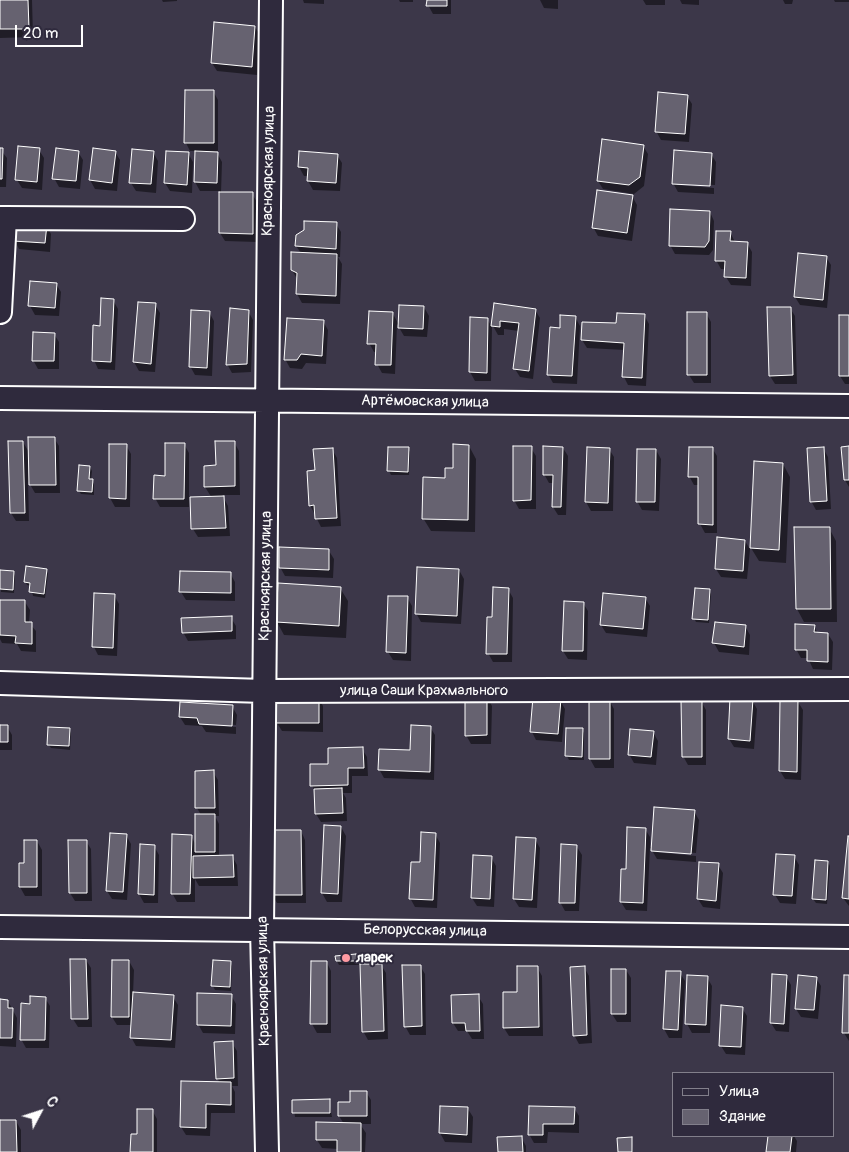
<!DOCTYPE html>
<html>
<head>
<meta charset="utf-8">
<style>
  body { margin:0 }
  #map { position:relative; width:849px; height:1152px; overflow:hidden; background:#3c3749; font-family:Pangolin,sans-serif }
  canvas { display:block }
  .legend { position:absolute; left:672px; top:1072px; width:162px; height:65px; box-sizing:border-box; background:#2f2a3d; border:1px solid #827f8b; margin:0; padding:6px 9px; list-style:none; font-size:15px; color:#fff }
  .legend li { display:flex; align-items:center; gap:10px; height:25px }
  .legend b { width:25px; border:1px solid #827f8b }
  .north { position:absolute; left:15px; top:1087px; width:50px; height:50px; -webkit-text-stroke:4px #2f2a3d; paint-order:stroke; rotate:50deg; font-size:14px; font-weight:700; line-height:20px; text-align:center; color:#fff }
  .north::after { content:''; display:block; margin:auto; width:18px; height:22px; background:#fff; clip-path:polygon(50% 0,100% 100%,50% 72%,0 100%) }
  .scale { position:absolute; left:15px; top:25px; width:68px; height:22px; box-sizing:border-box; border:2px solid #fff; border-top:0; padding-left:6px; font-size:15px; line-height:18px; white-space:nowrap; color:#fff; -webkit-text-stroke:4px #2f2a3d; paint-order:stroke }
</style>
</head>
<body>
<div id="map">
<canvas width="849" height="1152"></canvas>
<ul class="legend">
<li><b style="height:6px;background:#2f2a3d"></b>Улица</li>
<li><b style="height:14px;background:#666270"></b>Здание</li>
</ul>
<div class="north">С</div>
<div class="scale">20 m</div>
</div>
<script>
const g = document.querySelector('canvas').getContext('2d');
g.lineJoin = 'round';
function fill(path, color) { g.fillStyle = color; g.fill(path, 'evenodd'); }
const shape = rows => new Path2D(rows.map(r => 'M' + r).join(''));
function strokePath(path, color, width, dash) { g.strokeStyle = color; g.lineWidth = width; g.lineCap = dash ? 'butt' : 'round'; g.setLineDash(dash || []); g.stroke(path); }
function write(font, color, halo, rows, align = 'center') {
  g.font = font + ' Pangolin,sans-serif'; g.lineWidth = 4; g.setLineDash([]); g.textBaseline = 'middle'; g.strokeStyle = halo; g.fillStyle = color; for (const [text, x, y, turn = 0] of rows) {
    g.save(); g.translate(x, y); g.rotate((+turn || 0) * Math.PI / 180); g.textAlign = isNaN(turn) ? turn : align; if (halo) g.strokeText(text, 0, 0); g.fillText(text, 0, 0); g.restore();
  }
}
const shadow = shape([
  [0,0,32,0,33,37,0,38],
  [162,0,177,0,177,1,163,2],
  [303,0,324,0,324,4,304,3],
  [399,0,413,0,413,2,400,2],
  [428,0,451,0,451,14,433,14,428,5],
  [540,0,558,0,558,9,544,8],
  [643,0,665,0,665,5,646,5],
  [680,0,699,0,699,5,682,4],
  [783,0,793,0,792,4,785,4],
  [834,0,849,0,849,2,835,2],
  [255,27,260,35,257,75,217,71,212,63],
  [213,91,218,100,218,151,216,151,222,162,221,193,252,194,257,202,257,242,225,241,220,233,220,191,200,191,195,182,196,151,190,151,186,143],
  [687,96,692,104,689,142,661,140,656,131],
  [643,146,648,154,644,186,634,194,603,189,598,181],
  [0,149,7,158,6,187,0,187],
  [39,150,44,158,42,190,22,188,17,180],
  [78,152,83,160,80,189,59,187,54,178],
  [115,152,120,160,117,191,95,189,90,180],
  [153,152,158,161,156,193,136,191,131,183],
  [188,153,193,162,192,193,170,191,165,183],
  [711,154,716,162,715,185,677,183,677,185,714,188,714,194,678,192,673,183],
  [337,155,342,163,340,191,313,190,308,181,309,176,304,176,299,167],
  [632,196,637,205,632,241,598,236,593,227],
  [710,212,714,221,713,250,709,255,675,254,670,245],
  [336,224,341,232,340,257,338,257,342,264,340,304,302,303,297,294,297,279,292,270,301,253,296,246,297,236],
  [46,225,51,234,50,252,19,249,15,241],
  [730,232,735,242,747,243,752,252,751,286,731,285,726,277,726,269,721,269,716,260],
  [826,257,831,265,827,308,800,305,795,297],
  [31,282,56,284,61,292,59,316,35,315,30,306],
  [113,300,118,309,115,370,98,369,94,360,101,327],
  [155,305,160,313,155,372,139,371,134,362],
  [495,305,535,310,540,318,533,379,520,377,515,369,519,331,504,329,504,335,498,335,493,326],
  [424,307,429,316,427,337,404,336,397,324,395,374,382,373,377,364,377,352,374,352,369,343,393,314,399,325],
  [790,308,795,316,797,384,775,384,770,376],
  [248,311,253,320,251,372,232,373,227,364],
  [209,312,214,321,212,376,195,375,190,366],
  [706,313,711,322,711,383,694,383,689,375],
  [644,315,649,324,646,386,628,385,624,377,625,350,587,348,582,340],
  [575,317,580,326,577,384,553,383,548,374,561,329],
  [849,317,849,384,845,384,840,376],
  [471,318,487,319,492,327,491,381,475,381,470,372],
  [323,321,328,330,326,364,306,363,302,369,290,368,285,359],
  [54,334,59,342,59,369,38,369,33,360],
  [54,438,59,446,60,493,35,493,28,481,29,521,16,521,11,513,23,442,30,454],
  [234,442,239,451,240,495,222,495,228,506,230,536,198,537,193,529,212,498,205,487],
  [184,444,189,453,189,507,160,507,155,498],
  [111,445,126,445,131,454,130,507,115,507,110,498],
  [469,446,476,459,475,532,431,531,423,518],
  [408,448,410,452,409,475,391,475,389,471],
  [531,448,536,456,536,509,519,509,514,500],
  [563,448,568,456,566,515,558,515,553,507,554,483,549,483,544,474],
  [588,448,609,449,614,457,613,511,591,511,586,502],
  [712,448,717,456,717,533,705,533,700,524,700,485,694,485,689,476],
  [823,448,828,457,831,509,816,510,811,501],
  [849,448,849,487,845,480],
  [332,449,337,458,341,526,321,527,310,505,316,472],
  [656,450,661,459,659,511,642,510,637,501],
  [783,464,790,477,786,563,759,561,751,548],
  [90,467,92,471,91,480,94,484,94,495,81,494,78,490],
  [829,528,836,541,837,622,804,622,797,609],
  [745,541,750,549,747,579,721,577,716,569],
  [329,551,334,559,333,578,285,576,280,567],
  [46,570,48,574,45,598,33,596,31,586,27,585,25,581],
  [459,570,464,579,461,624,421,622,416,613],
  [0,571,13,572,15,576,14,593,1,592],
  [230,573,235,582,235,601,186,600,181,592],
  [340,588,348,601,346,638,284,635,277,622],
  [508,589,513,598,512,662,493,662,488,653,493,619],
  [709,591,711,594,709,623,696,622,694,618],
  [114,595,119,604,117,656,98,655,94,647],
  [407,597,412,606,411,661,393,660,388,652],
  [645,598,650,606,647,637,606,633,601,625],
  [0,601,25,602,30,610,29,623,36,631,36,652,21,651,17,644,2,643,0,639],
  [583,603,588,611,587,660,568,659,563,651],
  [231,618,236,626,236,639,188,641,183,632],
  [745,626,750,635,749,655,719,652,714,643],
  [814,626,818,634,828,634,833,642,832,670,813,669,808,658,801,658,796,649],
  [487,697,492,706,491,744,471,744,466,735],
  [318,698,323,706,323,732,282,731,277,723],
  [560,700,565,709,562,742,536,740,532,732],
  [591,700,609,700,614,709,614,768,595,768,590,759],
  [752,700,757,709,754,749,734,747,729,739],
  [701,701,706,710,706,765,688,765,683,756],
  [0,702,0,726,7,726,12,735,12,750,0,750],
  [798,702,803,710,801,780,785,779,780,771],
  [232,706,237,715,236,725,199,722,199,725,236,727,236,734,206,732,202,726,185,725,180,717],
  [430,727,435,735,434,780,384,778,379,769,411,752],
  [69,729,71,733,70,750,51,748,48,744],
  [582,730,584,733,584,760,569,760,567,756],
  [653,732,658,741,656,765,634,763,629,754],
  [362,749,367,757,368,776,352,776,352,793,343,793,346,798,347,821,321,822,316,814,315,791,312,785,329,765],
  [213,772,218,780,219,816,215,816,219,824,219,857,232,856,237,865,238,886,199,886,195,879,195,902,177,902,172,893,191,836,196,845,201,815,197,808],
  [694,811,699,820,696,853,655,850,655,852,696,856,696,862,657,859,650,847,647,911,626,910,621,902,627,870,645,829,650,837,650,847,652,847],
  [325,827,341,827,346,836,342,902,327,902,322,893],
  [301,831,305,840,306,903,277,903,272,895],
  [435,834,440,843,437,908,415,907,410,898,421,863],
  [126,835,131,844,127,900,112,899,107,891],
  [535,839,540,848,537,908,519,907,514,899],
  [849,840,849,906,843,898],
  [37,841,42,850,42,896,25,896,20,887,20,864,25,864],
  [86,841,91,849,92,901,75,901,70,893],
  [141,846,154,846,159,855,158,903,144,903,139,894],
  [577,847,582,855,579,911,565,911,560,902],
  [794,856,799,865,796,904,780,903,775,895],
  [491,857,496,866,494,907,477,906,472,898],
  [828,862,830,866,827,904,816,903,813,899],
  [718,865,723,873,720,909,703,907,698,899],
  [355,956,359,965,339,965,337,961],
  [86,960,91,968,92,1027,78,1027,73,1019],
  [129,961,134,970,133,994,173,997,178,1005,175,1048,136,1046,131,1037,132,1025,117,1025,112,1017],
  [214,961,230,962,232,966,231,991,215,990,213,986],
  [312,963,327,963,331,971,331,1033,317,1033,312,1024],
  [381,965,386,973,388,1039,368,1040,363,1031],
  [420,966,425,974,426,1035,410,1035,405,1026],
  [537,967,542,976,543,1036,509,1036,504,1028,518,993],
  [584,967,589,976,592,1043,579,1044,574,1035],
  [626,970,631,978,631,1022,617,1022,612,1014],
  [680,973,685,981,682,1038,669,1038,664,1029],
  [786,976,791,985,789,1032,776,1031,771,1023],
  [707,977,712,986,710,1033,692,1033,687,1024],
  [849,977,849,1041,844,1033],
  [816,978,821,986,818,1019,801,1017,796,1009],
  [231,995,236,1004,235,1034,203,1033,198,1024],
  [478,996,483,1004,484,1039,472,1039,467,1031,458,1031,453,1023],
  [45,998,50,1006,49,1048,26,1048,21,1039,31,1005],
  [0,1001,8,1001,17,1018,16,1047,0,1046],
  [742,1008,747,1016,745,1055,726,1054,721,1046],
  [232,1043,237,1051,238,1086,232,1086,235,1092,235,1113,211,1113,210,1136,186,1135,181,1127,220,1083,217,1078],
  [366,1092,371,1100,371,1124,360,1124,366,1133,365,1152,338,1152,338,1149,322,1148,317,1140,344,1124,339,1116],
  [293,1101,329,1101,332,1117,295,1117],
  [530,1107,574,1108,579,1116,579,1133,548,1132,547,1143,534,1143,529,1134],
  [441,1108,468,1109,473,1117,472,1143,445,1142,440,1133],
  [152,1110,157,1119,157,1152,132,1152],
  [0,1121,16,1121,21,1130,21,1152,0,1152],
  [769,1136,794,1136,797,1141,796,1152,767,1152],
  [521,1137,526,1146,526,1152,499,1152],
  [631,1138,633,1152,619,1152]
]);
const building = shape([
  [0,0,28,0,29,29,0,29,0,0],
  [427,0,447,0,447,6,426,6,427,0],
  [214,22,255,26,252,67,211,63,214,22],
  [185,90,214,90,214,143,184,143,185,90],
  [658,92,688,95,685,134,655,132,658,92],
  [602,139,644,145,640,177,629,185,597,181,602,139],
  [18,146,40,148,37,182,15,180,18,146],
  [0,148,3,148,2,179,0,179,0,148],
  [56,148,79,151,76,181,52,179,56,148],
  [93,148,116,151,112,183,89,180,93,148],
  [132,149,154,151,151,184,129,183,132,149],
  [674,150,712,153,710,186,672,184,674,150],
  [166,151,189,152,187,185,164,183,166,151],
  [195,151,218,152,217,183,194,182,195,151],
  [299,151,338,154,336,183,307,181,308,168,298,167,299,151],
  [597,190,633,195,627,233,592,228,597,190],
  [219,192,253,192,253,234,219,233,219,192],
  [670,209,710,211,709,241,705,247,669,246,670,209],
  [15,221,47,224,45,243,13,241,15,221],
  [304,221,337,222,336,249,295,246,296,235,304,230,304,221],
  [716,231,731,231,730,241,748,242,746,278,724,277,725,261,715,261,716,231],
  [291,252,337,254,336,296,296,294,297,273,291,270,291,252],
  [798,253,827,256,823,300,794,297,798,253],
  [30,281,57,283,55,308,28,306,30,281],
  [101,298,114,299,111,362,92,361,93,325,100,326,101,298],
  [138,302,156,303,151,364,133,362,138,302],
  [494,303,536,309,529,371,513,369,519,323,500,321,500,327,491,326,494,303],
  [399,305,424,306,423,329,398,328,399,305],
  [767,307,791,307,793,375,769,376,767,307],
  [230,308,249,310,247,364,226,365,230,308],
  [191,310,210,311,207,368,189,367,191,310],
  [369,311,393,312,391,365,375,365,376,344,367,344,369,311],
  [687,312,707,312,707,375,687,375,687,312],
  [617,313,645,314,642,378,622,377,624,343,581,340,582,322,616,323,617,313],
  [560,315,576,316,572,376,547,375,550,327,560,328,560,315],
  [839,315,849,315,849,376,839,376,839,315],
  [470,317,488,318,487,373,469,372,470,317],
  [287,318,324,320,322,356,301,354,297,360,284,360,287,318],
  [33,332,55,333,54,361,32,361,33,332],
  [28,437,55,437,56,485,29,485,28,437],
  [8,441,23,441,25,513,10,513,8,441],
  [215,441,235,441,235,486,204,487,204,466,216,465,215,441],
  [165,443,185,443,184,499,153,499,154,475,165,476,165,443],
  [109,444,127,444,126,499,109,498,109,444],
  [453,444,469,445,468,520,422,519,423,477,445,478,445,468,453,468,453,444],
  [513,446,532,446,531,500,513,501,513,446],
  [543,446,563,447,561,507,552,507,553,475,543,475,543,446],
  [849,446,849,480,844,480,841,447,849,446],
  [388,447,409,447,408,472,387,471,388,447],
  [587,447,610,448,608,503,585,502,587,447],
  [689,447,713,447,713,525,698,524,698,477,688,477,689,447],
  [824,447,827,501,810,502,807,448,824,447],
  [333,448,337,518,315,519,314,505,309,506,307,471,315,470,313,449,333,448],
  [637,449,656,449,655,502,636,502,637,449],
  [754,461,783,463,779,550,750,548,754,461],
  [79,465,90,466,89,479,93,479,92,492,77,491,79,465],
  [224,496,226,528,191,529,190,497,224,496],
  [794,527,830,527,831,609,796,609,794,527],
  [717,537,745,540,743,571,715,569,717,537],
  [279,547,329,549,329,570,279,568,279,547],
  [26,566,47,569,44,594,29,592,30,583,24,582,26,566],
  [417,567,459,569,457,616,415,614,417,567],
  [0,570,14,571,13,590,0,589,0,570],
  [180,571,231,572,231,593,179,592,180,571],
  [278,583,341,587,339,626,276,622,278,583],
  [493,587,509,588,507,654,486,654,487,617,492,617,493,587],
  [695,588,710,589,708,620,692,619,695,588],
  [94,593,115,594,113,648,92,647,94,593],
  [603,593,646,597,643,629,600,625,603,593],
  [388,596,408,596,406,653,386,652,388,596],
  [0,600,25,600,25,622,32,622,32,644,15,643,16,636,0,635,0,600],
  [564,601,584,602,583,651,562,651,564,601],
  [232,616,232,631,182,633,181,618,232,616],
  [715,622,746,625,744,647,712,643,715,622],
  [795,624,815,625,814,632,828,633,828,662,807,661,807,650,795,650,795,624],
  [276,696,319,696,319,723,276,723,276,696],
  [465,696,487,696,487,735,465,736,465,696],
  [533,697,561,699,558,734,530,732,533,697],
  [730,698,753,699,750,741,728,739,730,698],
  [589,699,610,699,610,759,589,759,589,699],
  [681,700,702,700,702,757,682,757,681,700],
  [780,700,798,700,797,772,779,771,780,700],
  [180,702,233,705,232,726,199,724,197,718,179,717,180,702],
  [0,725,8,725,8,742,0,742,0,725],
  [411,725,431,726,430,772,378,770,379,749,410,750,411,725],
  [48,727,70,728,69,746,47,745,48,727],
  [566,728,583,728,582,757,565,756,566,728],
  [630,729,654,731,651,757,628,755,630,729],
  [363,747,364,768,348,768,348,785,310,786,310,764,328,764,328,748,363,747],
  [214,770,215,808,195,808,195,771,214,770],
  [342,788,343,813,315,814,314,789,342,788],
  [654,807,695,810,691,854,651,851,654,807],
  [195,814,215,814,215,852,195,852,195,814],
  [324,825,341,826,338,894,321,893,324,825],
  [627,827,646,828,643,903,620,902,621,869,626,869,627,827],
  [271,830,301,830,302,895,271,895,271,830],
  [421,832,436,833,433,900,409,899,411,862,420,862,421,832],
  [110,833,127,834,123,892,106,891,110,833],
  [172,834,192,835,190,894,171,894,172,834],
  [848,836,849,836,849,899,842,898,848,836],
  [516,837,536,838,532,900,513,899,516,837],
  [24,840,37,840,37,887,19,887,19,863,24,863,24,840],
  [68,840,87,840,87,893,69,893,68,840],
  [140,844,155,845,154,895,138,894,140,844],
  [561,844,577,845,575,903,559,903,561,844],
  [776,854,795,855,792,896,773,895,776,854],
  [233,855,234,877,193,878,193,856,233,855],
  [473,855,492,856,490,899,471,898,473,855],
  [815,860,828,861,826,900,812,899,815,860],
  [699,862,719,863,716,901,697,899,699,862],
  [356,954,357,961,336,961,335,956,356,954],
  [70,959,86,959,88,1019,71,1019,70,959],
  [112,960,129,960,129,1017,111,1017,112,960],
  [213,960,231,961,230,987,211,986,213,960],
  [311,961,327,961,327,1024,310,1024,311,961],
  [360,964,382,964,384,1031,362,1032,360,964],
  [402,965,421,965,422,1026,404,1027,402,965],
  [517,966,538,966,539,1027,503,1028,503,992,517,992,517,966],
  [585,966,587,1035,573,1036,570,967,585,966],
  [611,969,626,969,626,1014,611,1014,611,969],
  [666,971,681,971,678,1030,663,1029,666,971],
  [772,974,787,975,784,1024,770,1023,772,974],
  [687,975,708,976,706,1025,685,1024,687,975],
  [798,975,817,977,814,1010,795,1009,798,975],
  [844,975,849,975,849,1033,842,1033,844,975],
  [133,992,174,995,171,1040,130,1038,133,992],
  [197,993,232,994,231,1026,197,1025,197,993],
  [479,994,480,1031,466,1031,465,1023,452,1023,451,995,479,994],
  [30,996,46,997,45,1040,20,1040,21,1003,30,1004,30,996],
  [0,999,8,1000,8,1008,13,1008,12,1038,0,1038,0,999],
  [721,1005,743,1007,741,1047,719,1046,721,1005],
  [233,1041,234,1078,216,1079,214,1042,233,1041],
  [181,1081,231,1082,231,1105,206,1104,206,1128,180,1127,181,1081],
  [350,1091,367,1091,367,1116,338,1116,338,1102,350,1102,350,1091],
  [330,1099,330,1113,292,1113,292,1100,330,1099],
  [440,1106,468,1107,467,1135,439,1133,440,1106],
  [529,1106,575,1107,574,1124,543,1124,543,1135,528,1135,529,1106],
  [137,1109,153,1109,153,1152,130,1152,131,1134,137,1134,137,1109],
  [0,1120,16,1120,17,1152,0,1152,0,1120],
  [316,1122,361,1123,361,1152,337,1152,337,1140,316,1140,316,1122],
  [522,1136,523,1152,498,1152,497,1137,522,1136],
  [768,1136,792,1136,790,1152,766,1152,768,1136],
  [632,1137,632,1152,618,1152,617,1138,632,1137]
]);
const minor = shape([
  [0,218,5,218,0,312],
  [5,218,183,219],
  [0,398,849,406],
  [0,683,264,691,849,689],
  [0,927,849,937],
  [267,1152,262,928,271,0]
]);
const markers = [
  [346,958,5,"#ff9aa2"]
];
const streetNames = [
  ["Красноярская улица",269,171,-89],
  ["Артёмовская улица",425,402,1],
  ["Красноярская улица",266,576,-89],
  ["улица Саши Крахмального",424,691],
  ["Белорусская улица",425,931,1],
  ["Красноярская улица",264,981,-91]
];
const poiNames = [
  ["ларек",356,958]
];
fill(shadow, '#0007');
fill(building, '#666270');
strokePath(building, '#fff', 1);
strokePath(minor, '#fff', 26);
strokePath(minor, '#2f2a3d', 22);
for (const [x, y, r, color] of markers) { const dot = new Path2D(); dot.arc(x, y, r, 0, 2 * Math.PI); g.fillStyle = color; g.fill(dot); strokePath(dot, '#2f2a3d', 2); }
write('15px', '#fff', '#2f2a3d', streetNames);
write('bold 15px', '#fff', '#2f2a3d', poiNames, 'left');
</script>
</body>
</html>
